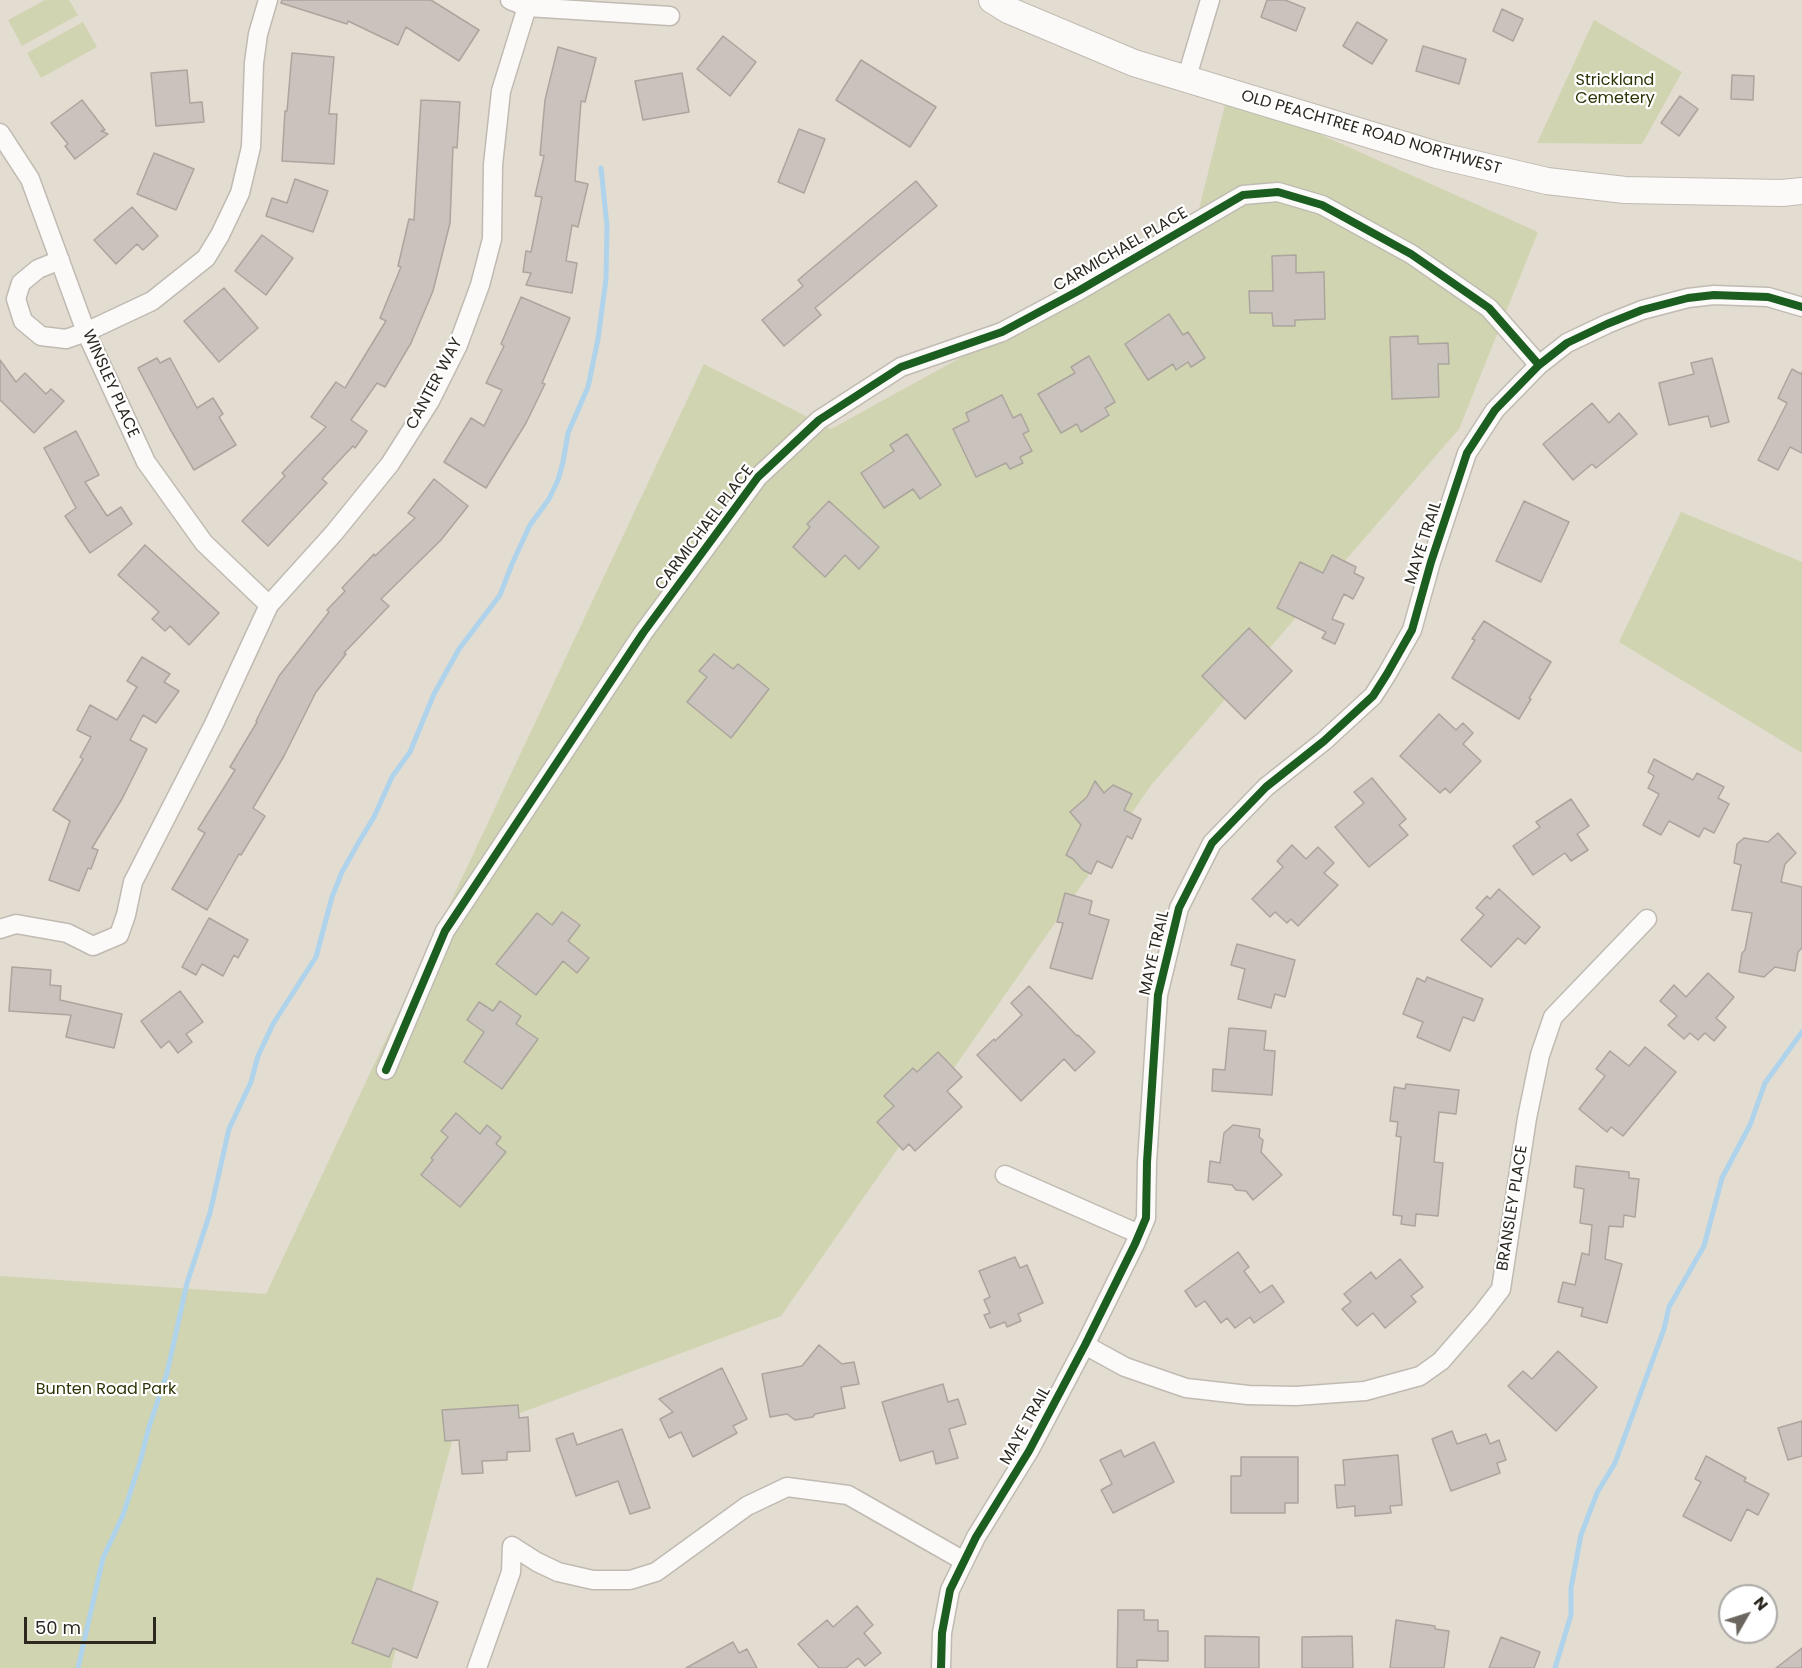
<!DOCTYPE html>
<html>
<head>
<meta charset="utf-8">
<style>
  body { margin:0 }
  #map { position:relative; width:1802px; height:1668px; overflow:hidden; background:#e3dcd1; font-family:Poppins,sans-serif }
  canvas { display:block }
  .north { position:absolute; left:1718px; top:1584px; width:60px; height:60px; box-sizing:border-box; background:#fff; border:2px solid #aba9a6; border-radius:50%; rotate:51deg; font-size:16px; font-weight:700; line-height:24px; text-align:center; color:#2c2820 }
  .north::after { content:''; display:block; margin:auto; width:21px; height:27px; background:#6c675e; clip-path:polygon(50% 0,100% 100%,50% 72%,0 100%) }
  .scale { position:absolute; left:24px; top:1617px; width:132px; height:27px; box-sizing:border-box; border:3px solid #2c2820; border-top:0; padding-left:8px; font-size:18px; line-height:21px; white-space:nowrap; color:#2c2820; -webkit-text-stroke:4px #fff; paint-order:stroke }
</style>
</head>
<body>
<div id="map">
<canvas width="1802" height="1668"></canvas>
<div class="north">N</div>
<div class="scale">50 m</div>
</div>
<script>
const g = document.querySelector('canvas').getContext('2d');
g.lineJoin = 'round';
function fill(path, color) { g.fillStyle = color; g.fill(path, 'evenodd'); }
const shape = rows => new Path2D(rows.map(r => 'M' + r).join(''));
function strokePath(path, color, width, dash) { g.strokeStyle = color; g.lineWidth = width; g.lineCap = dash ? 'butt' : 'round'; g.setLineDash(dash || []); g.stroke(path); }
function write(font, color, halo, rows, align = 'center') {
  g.font = font + ' Poppins,sans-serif'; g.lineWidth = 4.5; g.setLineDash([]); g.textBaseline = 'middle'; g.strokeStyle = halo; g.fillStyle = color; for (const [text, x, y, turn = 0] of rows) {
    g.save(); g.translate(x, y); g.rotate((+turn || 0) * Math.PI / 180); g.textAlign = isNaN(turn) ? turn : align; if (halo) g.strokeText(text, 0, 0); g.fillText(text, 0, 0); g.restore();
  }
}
const green = shape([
  [45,0,69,0,78,15,22,46,8,20],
  [1594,20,1682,72,1642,144,1537,143],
  [83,22,97,47,41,78,27,53],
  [1228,93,1538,232,1459,429,1152,784,781,1316,453,1438,391,1668,0,1668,0,1276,266,1294,704,364,831,429,1194,229],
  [1681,512,1802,562,1802,753,1619,642]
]);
const stream = shape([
  [78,1668,103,1558,123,1515,140,1462,149,1427,167,1373,187,1283,210,1213,229,1129,251,1082,258,1056,273,1024,316,957,332,897,342,872,360,840,374,817,392,777,410,752,434,694,459,649,500,595,512,564,530,525,549,499,558,480,563,462,568,433,588,387,598,339,606,279,607,226,601,168],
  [1555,1668,1571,1615,1571,1588,1581,1535,1597,1493,1615,1463,1664,1329,1669,1307,1704,1246,1722,1178,1750,1125,1765,1083,1802,1032]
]);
const building = shape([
  [282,0,431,0,479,30,459,61,406,27,398,45,348,21,347,24,281,3,282,0],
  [1267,0,1285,0,1305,8,1296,31,1261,17,1267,0],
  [1502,9,1523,19,1513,41,1493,31,1502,9],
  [1357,22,1387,40,1372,64,1343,46,1357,22],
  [723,36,756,62,730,96,697,69,723,36],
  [1423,46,1466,59,1459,84,1416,71,1423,46],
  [558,47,596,58,585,102,581,101,575,181,588,184,578,227,572,225,566,261,577,263,572,293,526,285,531,273,523,272,526,251,531,252,542,197,535,196,544,156,540,155,545,100,558,47],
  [292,53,334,57,329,114,337,114,334,164,282,161,285,111,287,111,292,53],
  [861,60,936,107,910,147,836,100,861,60],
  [187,70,190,103,202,102,204,122,156,126,151,73,187,70],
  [682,73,689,112,643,120,635,81,682,73],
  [1732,75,1754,76,1753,100,1731,99,1732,75],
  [1680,96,1698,109,1679,136,1661,123,1680,96],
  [82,100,105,130,101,131,108,134,75,159,65,146,68,144,51,123,82,100],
  [421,100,460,102,457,148,453,147,450,223,433,291,411,343,385,387,377,383,351,420,367,431,355,448,353,446,322,479,327,483,268,546,242,521,285,476,282,473,326,427,311,417,336,382,345,388,386,321,380,318,401,267,398,266,409,219,414,220,421,100],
  [799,129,825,139,804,193,778,182,799,129],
  [154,153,194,169,176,210,137,194,154,153],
  [295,179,328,191,313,232,266,216,272,198,287,203,295,179],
  [916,181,937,206,815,308,821,315,784,346,762,320,803,286,798,280,916,181],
  [132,207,158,236,143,250,137,244,116,264,94,240,132,207],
  [262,235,293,258,266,295,235,271,262,235],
  [1296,255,1296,273,1324,272,1325,319,1295,320,1295,326,1273,326,1272,313,1250,313,1249,291,1273,291,1272,256,1296,255],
  [224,288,258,328,219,362,184,321,224,288],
  [521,297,570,318,542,383,545,384,526,423,486,488,444,462,471,418,484,426,502,390,486,383,504,346,501,344,521,297],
  [1169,314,1183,335,1188,332,1205,358,1191,367,1188,362,1176,370,1173,364,1148,380,1125,344,1169,314],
  [1418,336,1418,344,1448,343,1449,364,1438,364,1439,397,1392,399,1390,337,1418,336],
  [1089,356,1115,402,1105,408,1109,415,1081,432,1077,424,1061,433,1038,394,1075,373,1071,367,1089,356],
  [157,358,160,363,170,358,197,408,213,398,223,414,219,417,236,445,194,470,170,429,138,368,157,358],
  [1712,358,1729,422,1711,427,1708,416,1669,425,1659,383,1694,374,1691,363,1712,358],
  [0,360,16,382,25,373,46,394,51,389,64,401,34,433,0,400,0,360],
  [1792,369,1801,374,1802,372,1802,453,1790,447,1778,470,1758,460,1787,403,1778,398,1792,369],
  [1002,395,1013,418,1021,414,1029,431,1023,434,1032,451,1020,457,1023,463,1010,469,1006,463,976,477,953,429,969,421,966,413,1002,395],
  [1592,403,1609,423,1619,413,1637,434,1596,468,1592,464,1573,480,1543,444,1592,403],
  [76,431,99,475,85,482,107,516,121,507,132,524,90,553,65,516,76,508,44,448,76,431],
  [907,434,941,485,920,499,913,489,884,508,861,473,894,451,890,445,907,434],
  [434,479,468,506,441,540,381,599,389,606,344,653,346,654,316,692,284,756,253,808,265,816,241,855,239,854,207,910,172,889,205,833,198,829,235,770,230,767,257,722,256,721,279,676,329,612,327,610,345,591,342,588,374,554,375,556,415,518,408,513,434,479],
  [829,501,879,547,859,569,845,555,825,577,793,547,810,527,807,524,829,501],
  [1524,501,1569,522,1541,582,1496,561,1524,501],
  [145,545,219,613,189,645,170,626,165,631,152,619,159,612,118,575,145,545],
  [1332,555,1356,567,1354,573,1364,578,1353,599,1344,594,1332,619,1344,624,1335,644,1322,638,1326,632,1277,608,1300,562,1323,573,1332,555],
  [1484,621,1551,662,1529,698,1531,699,1519,719,1452,678,1475,640,1472,639,1484,621],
  [1249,628,1292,671,1245,719,1202,676,1249,628],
  [714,654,733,669,738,664,769,689,731,738,687,702,707,677,699,671,714,654],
  [142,657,170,674,164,682,179,691,156,723,143,715,130,740,147,749,122,799,92,848,98,850,91,869,88,868,79,891,49,880,70,821,53,810,83,759,80,757,91,737,77,730,90,705,117,720,137,687,127,681,142,657],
  [1439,714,1456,730,1463,723,1473,733,1463,744,1481,761,1450,793,1445,788,1440,793,1400,756,1439,714],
  [1654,759,1693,780,1697,773,1724,787,1718,798,1729,804,1714,833,1704,828,1699,837,1669,821,1661,835,1643,825,1659,794,1648,788,1654,776,1648,772,1654,759],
  [1372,778,1406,819,1399,825,1408,835,1369,867,1335,827,1364,803,1354,792,1372,778],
  [1095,781,1104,793,1113,785,1132,794,1124,810,1141,819,1132,839,1127,836,1112,868,1097,861,1091,874,1083,870,1073,859,1066,855,1081,825,1070,812,1087,797,1095,781],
  [1571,799,1589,826,1577,834,1588,850,1571,861,1565,853,1533,875,1513,846,1540,827,1536,822,1571,799],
  [1778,833,1796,853,1785,864,1781,882,1802,887,1802,948,1798,952,1795,971,1775,967,1764,977,1739,972,1742,953,1745,950,1752,913,1732,910,1741,865,1734,863,1737,844,1744,838,1768,842,1778,833],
  [1292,845,1306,859,1318,847,1334,863,1324,873,1338,885,1298,926,1291,919,1287,923,1275,912,1270,917,1252,899,1283,867,1277,861,1292,845],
  [1499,889,1540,927,1525,944,1518,938,1491,967,1461,940,1484,915,1476,908,1487,896,1490,899,1499,889],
  [1065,893,1092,901,1089,914,1109,920,1092,979,1050,968,1063,923,1057,922,1065,893],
  [562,912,580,925,568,941,589,958,577,973,563,961,536,995,496,964,537,913,552,925,562,912],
  [209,918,248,940,238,958,234,955,223,976,202,964,196,975,182,967,209,918],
  [1237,944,1295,960,1285,997,1275,994,1271,1008,1238,999,1245,969,1231,965,1237,944],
  [12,967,51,970,50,985,61,986,60,1000,122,1014,114,1048,66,1037,71,1015,9,1011,12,967],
  [1708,973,1734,997,1716,1018,1726,1027,1714,1041,1705,1033,1698,1040,1690,1033,1684,1039,1668,1025,1677,1016,1660,1001,1674,985,1686,997,1708,973],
  [1427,977,1483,999,1474,1021,1463,1017,1450,1051,1417,1037,1423,1022,1403,1014,1417,978,1425,982,1427,977],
  [1029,986,1077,1036,1078,1035,1095,1052,1075,1071,1064,1059,1021,1101,977,1055,994,1039,995,1041,1022,1015,1011,1003,1029,986],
  [180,991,203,1022,186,1034,192,1042,178,1053,169,1041,161,1048,141,1021,180,991],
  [500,1001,521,1016,516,1024,538,1039,502,1089,464,1062,484,1032,467,1020,479,1002,493,1011,500,1001],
  [1229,1028,1266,1031,1264,1050,1275,1051,1272,1095,1212,1091,1213,1069,1225,1070,1229,1028],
  [1645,1047,1676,1072,1623,1136,1611,1127,1607,1132,1579,1109,1605,1076,1596,1069,1610,1051,1629,1066,1645,1047],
  [938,1052,962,1077,947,1091,962,1107,915,1151,909,1144,903,1150,877,1122,894,1106,884,1096,913,1068,917,1072,938,1052],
  [1406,1084,1459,1090,1456,1114,1439,1112,1434,1162,1443,1163,1438,1216,1416,1214,1415,1226,1401,1224,1402,1216,1393,1215,1401,1137,1396,1136,1398,1122,1390,1121,1394,1087,1405,1089,1406,1084],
  [456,1113,480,1134,487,1125,501,1137,496,1144,506,1152,460,1207,421,1175,433,1160,431,1158,448,1137,441,1131,456,1113],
  [1233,1125,1260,1129,1259,1137,1263,1140,1261,1152,1282,1175,1253,1200,1246,1191,1236,1190,1232,1185,1208,1182,1210,1161,1220,1163,1224,1133,1233,1125],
  [1576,1166,1629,1172,1629,1178,1639,1179,1635,1217,1624,1215,1623,1227,1609,1226,1605,1259,1622,1264,1607,1323,1581,1316,1583,1308,1558,1302,1563,1282,1575,1285,1582,1253,1589,1255,1592,1225,1580,1223,1584,1189,1574,1187,1576,1166],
  [1238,1252,1249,1267,1244,1271,1260,1293,1272,1285,1284,1302,1254,1323,1250,1317,1235,1328,1227,1318,1221,1323,1205,1301,1196,1307,1185,1291,1238,1252],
  [1015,1257,1020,1268,1027,1265,1043,1303,1018,1314,1021,1321,1007,1327,1005,1322,990,1328,984,1315,990,1313,984,1300,990,1297,979,1271,1015,1257],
  [1400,1259,1423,1287,1411,1296,1416,1302,1385,1328,1373,1313,1357,1326,1342,1309,1351,1302,1344,1294,1371,1272,1376,1279,1400,1259],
  [819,1345,842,1364,854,1362,859,1384,841,1387,845,1408,815,1414,813,1417,795,1420,787,1414,770,1417,762,1374,802,1366,819,1345],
  [1558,1351,1597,1387,1556,1431,1508,1386,1523,1371,1532,1379,1558,1351],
  [722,1368,747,1419,733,1426,737,1433,693,1457,681,1432,669,1438,660,1419,673,1412,659,1399,722,1368],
  [943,1384,948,1402,958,1399,966,1424,949,1429,958,1458,936,1464,933,1451,900,1461,882,1402,943,1384],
  [518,1405,519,1418,528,1417,530,1451,507,1452,507,1460,482,1461,483,1473,462,1474,459,1440,445,1441,442,1410,518,1405],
  [1802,1421,1802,1456,1788,1460,1778,1428,1802,1421],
  [622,1429,650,1508,630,1514,618,1481,576,1496,556,1439,573,1433,577,1445,622,1429],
  [1452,1431,1457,1444,1486,1434,1490,1444,1499,1440,1506,1460,1497,1463,1500,1473,1451,1491,1432,1439,1452,1431],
  [1154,1442,1174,1482,1113,1513,1101,1490,1112,1484,1100,1460,1121,1450,1124,1457,1154,1442],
  [1398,1455,1402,1505,1390,1506,1391,1513,1355,1516,1355,1506,1337,1508,1335,1485,1345,1485,1343,1460,1398,1455],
  [1706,1456,1746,1478,1744,1481,1769,1494,1758,1515,1747,1509,1731,1541,1683,1516,1701,1482,1695,1479,1706,1456],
  [1241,1457,1298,1457,1298,1503,1285,1503,1285,1513,1231,1513,1231,1476,1241,1476,1241,1457],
  [377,1578,438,1602,417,1658,393,1648,389,1657,352,1643,377,1578],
  [857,1606,873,1625,864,1633,881,1653,865,1666,858,1658,846,1668,819,1668,798,1644,827,1620,833,1627,857,1606],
  [1118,1610,1144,1610,1144,1620,1158,1620,1158,1631,1168,1631,1168,1661,1137,1660,1137,1668,1117,1668,1118,1610],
  [1396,1620,1435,1626,1435,1629,1449,1631,1444,1668,1390,1668,1396,1620],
  [1205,1636,1259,1637,1259,1668,1205,1668,1205,1636],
  [1352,1636,1353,1668,1302,1668,1302,1637,1352,1636],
  [1501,1637,1540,1652,1534,1668,1489,1668,1501,1637],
  [733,1642,739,1653,747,1649,757,1668,686,1668,733,1642],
  [1802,1648,1802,1668,1776,1668,1802,1648]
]);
const street = shape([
  [510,0,527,7,670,16],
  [1186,80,1210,0],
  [0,133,30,179,86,332,146,462,204,543,269,605],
  [60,260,38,269,21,283,16,299,23,321,41,336,66,339,86,332,152,301,206,258,220,235,240,193,251,147,254,63,258,34,268,0],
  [0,929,16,924,67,933,93,946,119,935,126,915,133,882,214,724,269,605,334,533,390,464,430,401,458,345,480,285,492,239,493,165,501,91,527,7],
  [386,1070,445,931,643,633,758,477,819,420,901,367,1002,332,1080,290,1243,195,1278,192,1322,205,1411,254,1489,308,1539,365],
  [1005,1175,1139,1234],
  [1085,1345,1125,1367,1186,1388,1248,1395,1296,1396,1365,1391,1420,1376,1441,1361,1481,1315,1501,1289,1527,1118,1540,1055,1553,1017,1647,919],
  [477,1668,511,1572,512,1546,537,1562,558,1572,593,1580,630,1580,656,1572,747,1506,787,1487,848,1495,964,1561],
  [941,1668,942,1633,950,1590,976,1537,1029,1451,1085,1345,1135,1244,1146,1218,1147,1162,1158,995,1179,908,1212,843,1266,787,1324,741,1373,696,1387,674,1412,630,1431,562,1467,453,1495,410,1539,365,1567,343,1607,324,1642,310,1688,298,1714,295,1768,297,1802,307]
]);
const secondary = shape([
  [992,0,1008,10,1134,63,1437,155,1547,181,1625,190,1782,193,1802,191]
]);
const cycleway = shape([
  [386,1070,445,931,643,633,758,477,819,420,901,367,1002,332,1080,290,1243,195,1278,192,1322,205,1411,254,1489,308,1539,365],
  [941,1668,942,1633,950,1590,976,1537,1029,1451,1085,1345,1135,1244,1146,1218,1147,1162,1158,995,1179,908,1212,843,1266,787,1324,741,1373,696,1387,674,1412,630,1431,562,1467,453,1495,410,1539,365,1567,343,1607,324,1642,310,1688,298,1714,295,1768,297,1802,307]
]);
const parkNames = [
  ["Strickland",1615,81],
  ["Cemetery",1615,99],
  ["Bunten Road Park",106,1390]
];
const streetNames = [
  ["OLD PEACHTREE ROAD NORTHWEST",1371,133,16],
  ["CARMICHAEL PLACE",1121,250,-30],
  ["WINSLEY PLACE",110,384,66],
  ["CANTER WAY",435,384,-62],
  ["CARMICHAEL PLACE",705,528,-53],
  ["MAYE TRAIL",1424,543,-72],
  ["MAYE TRAIL",1155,953,-77],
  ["BRANSLEY PLACE",1513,1208,-81],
  ["MAYE TRAIL",1026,1426,-61]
];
fill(green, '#d1d4b1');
strokePath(stream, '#aed3eb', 5);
fill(building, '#cac2bc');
strokePath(building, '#aca59e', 1.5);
strokePath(street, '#c0bab2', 21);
strokePath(secondary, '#c0bab2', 28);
strokePath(street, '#fbfaf8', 18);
strokePath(secondary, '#fbfaf8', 26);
strokePath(cycleway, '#1b5e20', 8);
write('16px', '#2f3507', '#fff', parkNames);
write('16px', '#2c2820', '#fff', streetNames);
</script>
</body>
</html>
